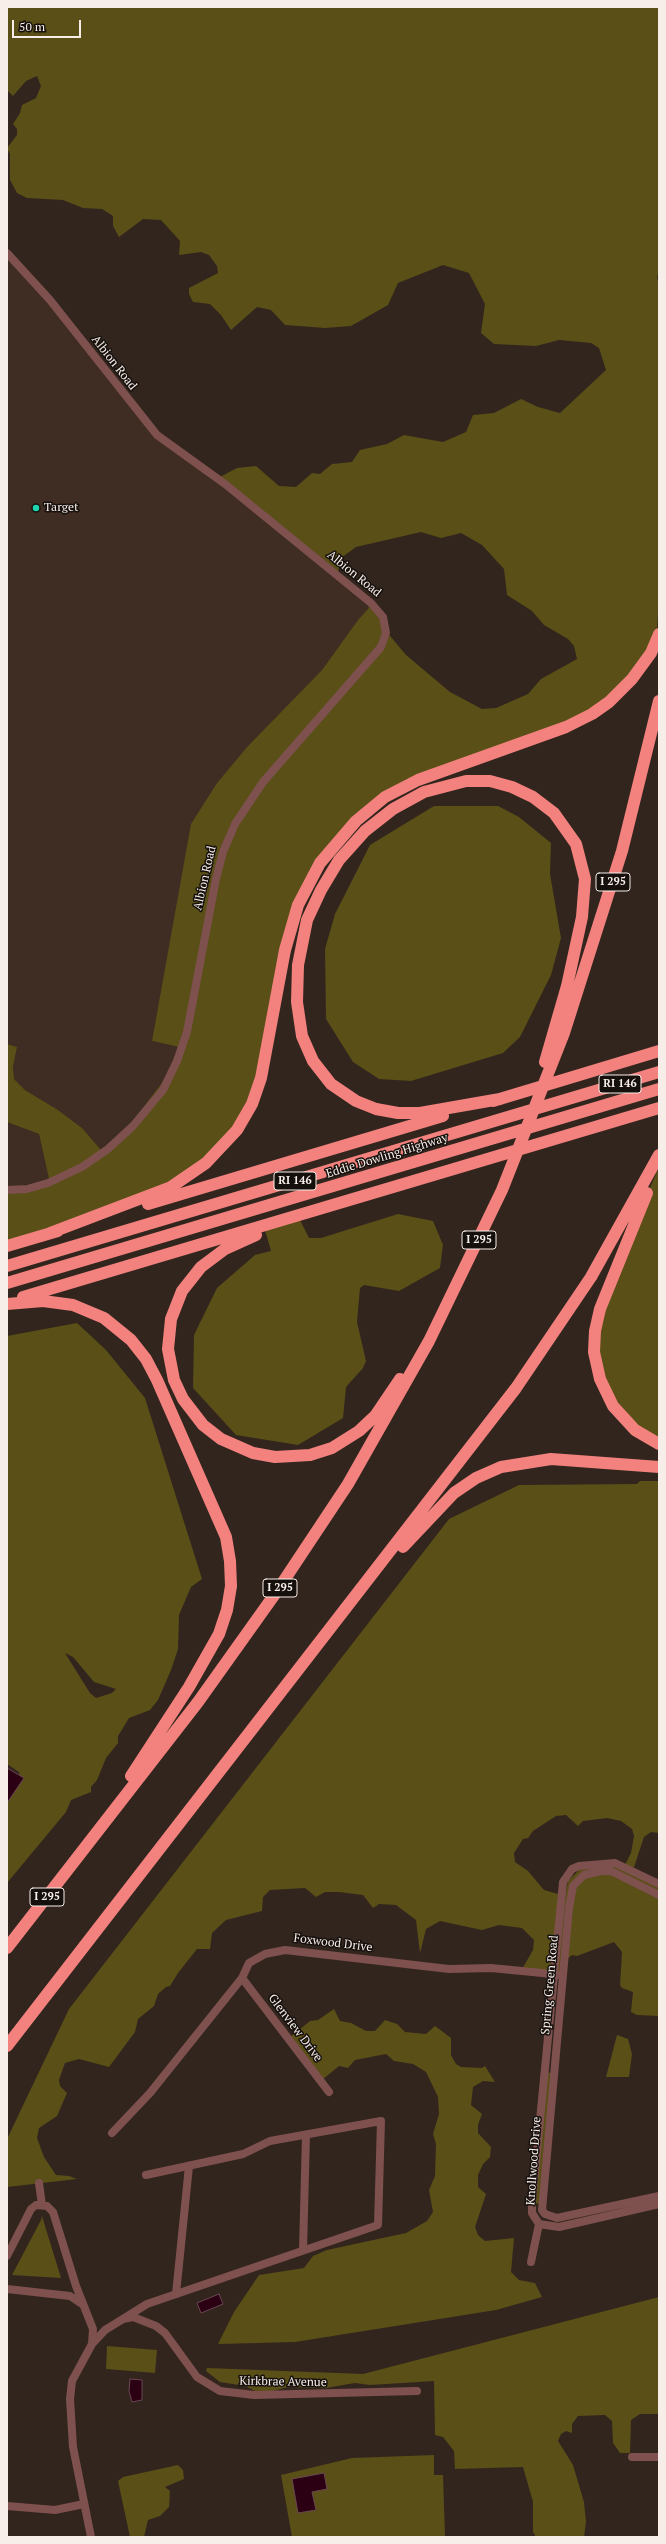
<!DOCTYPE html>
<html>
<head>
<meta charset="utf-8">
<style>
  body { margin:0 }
  #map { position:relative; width:666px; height:2544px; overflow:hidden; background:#32251e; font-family:"PT Serif",serif }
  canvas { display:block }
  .frame { position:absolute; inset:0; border:8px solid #f7eee9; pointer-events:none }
  .scale { position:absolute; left:12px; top:20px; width:69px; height:18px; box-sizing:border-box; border:2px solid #f7eee9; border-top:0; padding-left:5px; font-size:12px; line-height:14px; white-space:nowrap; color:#f7eee9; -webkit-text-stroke:3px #16100d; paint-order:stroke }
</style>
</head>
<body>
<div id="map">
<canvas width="666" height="2544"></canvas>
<div class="frame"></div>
<div class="scale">50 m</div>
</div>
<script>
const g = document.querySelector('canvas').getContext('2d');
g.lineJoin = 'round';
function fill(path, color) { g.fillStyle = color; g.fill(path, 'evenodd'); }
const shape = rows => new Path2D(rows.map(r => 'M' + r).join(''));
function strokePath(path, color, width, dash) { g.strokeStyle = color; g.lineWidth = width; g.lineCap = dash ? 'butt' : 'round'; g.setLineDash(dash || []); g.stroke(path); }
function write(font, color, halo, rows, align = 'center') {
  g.font = font + ' "PT Serif",serif'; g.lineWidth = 3; g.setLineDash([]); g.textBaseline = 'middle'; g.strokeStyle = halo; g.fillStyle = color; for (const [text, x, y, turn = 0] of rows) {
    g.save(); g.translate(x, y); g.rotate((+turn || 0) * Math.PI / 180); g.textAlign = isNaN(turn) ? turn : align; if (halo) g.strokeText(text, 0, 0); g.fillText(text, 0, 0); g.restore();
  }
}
const built = shape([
  [7,253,159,440,191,462,370,604,369,609,358,620,322,670,247,747,217,783,152,1041,180,1047,164,1080,146,1106,128,1128,101,1150,82,1128,58,1110,25,1090,14,1079,13,1067,17,1047,7,1044],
  [7,1122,39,1134,49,1179,7,1189]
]);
const green = shape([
  [7,7,659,7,659,270,657,277,659,285,659,596,657,630,639,665,622,685,587,714,380,797,311,871,258,1081,226,1139,191,1173,138,1196,7,1244,7,1189,14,1189,49,1179,39,1134,7,1122,7,1044,17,1047,13,1067,14,1079,25,1090,58,1110,82,1128,101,1150,128,1128,164,1080,179,1047,152,1041,191,824,217,783,247,747,322,670,358,620,368,609,370,604,381,615,386,631,406,655,450,692,482,709,496,708,528,694,541,679,577,659,574,646,568,639,544,625,532,611,507,595,504,569,482,545,461,533,441,538,421,532,356,547,341,558,337,577,216,479,237,468,256,466,279,486,296,487,312,473,320,474,332,464,352,462,360,450,387,444,404,435,443,442,466,432,473,415,494,413,521,399,538,407,560,413,606,370,599,348,591,343,559,340,536,346,494,344,481,333,485,304,469,273,443,265,398,283,388,305,351,326,325,328,285,325,271,310,257,307,231,330,221,315,210,304,193,302,189,294,189,288,218,273,217,266,209,255,201,252,179,255,180,241,161,220,143,219,119,237,113,226,113,216,102,209,83,208,63,200,27,198,17,193,10,180,10,154,7,148,17,135,17,129,13,124,20,113,22,105,36,98,41,86,37,76,26,81,13,96,7,90],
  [434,806,498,806,519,817,551,843,550,874,561,938,551,975,520,1037,503,1053,411,1081,379,1079,353,1062,326,1019,325,949,335,914,370,845],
  [659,1167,659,1445,604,1399,594,1317],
  [398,1214,433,1221,443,1245,440,1268,399,1291,364,1285,360,1288,357,1322,366,1361,363,1368,346,1387,343,1418,298,1445,236,1435,193,1388,194,1335,217,1288,255,1255,271,1251,265,1230,299,1218,309,1238,321,1238],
  [77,1323,106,1350,145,1398,202,1579,191,1587,179,1615,178,1649,171,1670,158,1700,150,1710,129,1718,118,1736,118,1743,106,1758,97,1780,91,1787,91,1792,71,1800,66,1812,7,1883,7,1797,21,1781,19,1772,7,1764,7,1336],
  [65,1653,73,1657,94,1682,116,1689,112,1693,96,1698,90,1693],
  [640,1481,659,1481,659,1833,651,1832,644,1837,632,1873,659,1887,659,2016,637,2015,631,2012,633,1992,622,1988,620,1985,622,1952,614,1942,577,1956,572,1955,565,1961,560,1976,521,1971,533,1950,534,1940,522,1928,499,1925,482,1930,440,1921,426,1929,420,1953,416,1920,396,1905,379,1904,373,1908,363,1895,339,1892,325,1892,316,1897,305,1888,270,1890,263,1897,262,1911,226,1920,212,1933,210,1949,197,1949,178,1973,170,1986,166,1987,158,1994,154,2006,138,2019,135,2032,109,2067,79,2059,65,2063,59,2080,60,2086,67,2093,57,2116,39,2128,37,2138,44,2157,56,2175,69,2176,77,2179,7,2187,7,2139,69,2009,449,1519,519,1485,637,1484],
  [566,1815,578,1826,583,1821,607,1818,621,1821,632,1829,634,1836,631,1853,623,1869,611,1866,580,1869,568,1881,565,1896,544,1890,528,1871,515,1862,514,1853,523,1839,528,1838,533,1831,556,1816],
  [334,2009,340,2021,351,2023,366,2031,375,2031,385,2020,397,2024,405,2032,426,2034,435,2026,451,2038,451,2055,456,2064,461,2067,482,2068,485,2066,495,2082,483,2081,473,2087,471,2105,482,2114,478,2125,478,2133,491,2147,490,2157,483,2164,478,2175,478,2187,486,2194,475,2227,478,2235,485,2241,514,2238,511,2272,519,2280,535,2283,542,2297,496,2310,295,2342,218,2344,234,2312,259,2275,304,2268,313,2256,327,2250,406,2233,427,2221,433,2212,429,2190,435,2176,436,2144,433,2134,439,2114,438,2097,426,2072,413,2064,394,2061,386,2054,355,2060,348,2068,339,2066,322,2080,289,2038,310,2021,318,2020],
  [617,2035,628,2039,632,2054,629,2077,606,2077],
  [544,2072,553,2073,541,2204,532,2203],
  [42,2216,61,2278,12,2275,41,2220],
  [659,2297,659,2414,640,2414,631,2420,630,2453,620,2453,613,2443,612,2421,605,2415,578,2416,572,2424,572,2433,566,2431,561,2434,558,2441,573,2465,584,2502,586,2522,584,2537,536,2537,533,2532,533,2502,523,2467,455,2469,454,2451,443,2437,435,2435,434,2381,370,2385,355,2383,326,2388,288,2387,261,2394,245,2386,220,2382,206,2371,207,2368,363,2374],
  [107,2346,157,2350,155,2373,106,2369],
  [434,2455,434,2475,443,2475,445,2537,292,2537,281,2475,352,2458],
  [178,2465,183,2470,184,2479,165,2487,170,2491,169,2507,160,2516,148,2520,144,2537,130,2537,118,2481,123,2477]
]);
const water = shape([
  [7,1768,24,1778,7,1803,7,1768],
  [219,2294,223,2304,201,2313,197,2303,219,2294],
  [130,2379,142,2380,142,2400,132,2402,129,2391,130,2379],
  [324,2473,327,2489,312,2492,316,2510,298,2513,292,2479,324,2473]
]);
const minor = shape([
  [7,253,50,300,157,435,225,484,371,603,383,617,386,633,381,647,263,782,235,824,223,852,216,879,187,1032,177,1061,163,1090,133,1126,108,1149,82,1167,48,1183,27,1189,7,1190],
  [659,1895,611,1871,601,1871,584,1875,573,1886,569,1908,542,2210,545,2214,557,2218,659,2196],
  [242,1978,329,2092],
  [112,2133,150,2093,242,1978,249,1963,265,1954,285,1950,449,1969,491,1968,563,1975],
  [39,2183,42,2205],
  [539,2224,532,2213,532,2203,563,1882,572,1869,579,1866,615,1863,659,1884],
  [539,2224,559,2227,659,2204],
  [303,2250,306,2135],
  [7,2256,31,2209,36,2205,47,2206,53,2212,76,2286,93,2329,92,2344],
  [531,2262,539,2224],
  [7,2289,70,2296,82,2304],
  [176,2294,189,2166],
  [123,2319,147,2304,378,2225,381,2121,270,2141,243,2154,146,2175],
  [632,2457,659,2457],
  [7,2506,55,2510,84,2504],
  [91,2537,73,2447,70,2399,72,2381,92,2344,105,2330,123,2319,133,2317,156,2326,165,2333,197,2377,220,2391,254,2395,417,2391]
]);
const motorway = shape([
  [500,1099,420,1113,398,1113,376,1109,356,1101,331,1084,313,1061,302,1036,297,1002,298,965,307,920,321,890,339,860,365,831,393,809,424,792,466,781,490,781,512,787,533,797,554,813,576,844,585,879,582,917,567,986,545,1062],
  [493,1101,659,1051],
  [647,1193,600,1309,595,1331,594,1352,600,1379,613,1406,635,1430,659,1444],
  [148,1204,443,1116],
  [50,1233,171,1187,206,1163,237,1130,252,1104,261,1078,285,950,298,905,320,863,356,821,385,797,418,780,566,727,592,714,609,702,632,679,651,653,659,634],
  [256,1235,225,1249,201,1267,182,1291,171,1319,168,1349,174,1380,183,1399,203,1425,221,1439,253,1453,275,1457,310,1455,332,1448,359,1431,375,1416,400,1379],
  [7,1246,58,1231],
  [7,1266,659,1072],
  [7,1283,659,1089],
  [23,1297,659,1108],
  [7,1304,43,1301,73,1305,104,1318,131,1340,146,1359,157,1380,226,1537,230,1561,231,1586,227,1610,219,1634,189,1687,131,1776],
  [403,1547,454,1493,476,1478,501,1467,551,1459,659,1467],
  [7,1948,198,1702,275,1594,348,1484,429,1341,502,1190,564,1033,622,851,659,701],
  [7,2046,516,1388,591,1277,659,1155]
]);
const markers = [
  [36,508,4,"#1fd5b0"]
];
const shields = [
  [613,882,34],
  [620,1084,42],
  [295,1181,42],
  [479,1240,34],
  [280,1588,34],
  [47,1897,34]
];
const shieldNames = [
  ["I 295",613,882],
  ["RI 146",620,1084],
  ["RI 146",295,1181],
  ["I 295",479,1240],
  ["I 295",280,1588],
  ["I 295",47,1897]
];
const streetNames = [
  ["Albion Road",114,363,52],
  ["Albion Road",354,574,39],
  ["Albion Road",205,878,-77],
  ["Eddie Dowling Highway",387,1156,-17],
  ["Foxwood Drive",333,1943,7],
  ["Spring Green Road",550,1985,-85],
  ["Glenview Drive",295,2028,53],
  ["Knollwood Drive",534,2161,-86],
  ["Kirkbrae Avenue",283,2382,1]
];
const poiNames = [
  ["Target",44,508]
];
fill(built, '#3f2c22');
fill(green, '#594f17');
fill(water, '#2c0013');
strokePath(water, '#694753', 1);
strokePath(minor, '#7e504e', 8);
strokePath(motorway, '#f3827e', 12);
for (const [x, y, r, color] of markers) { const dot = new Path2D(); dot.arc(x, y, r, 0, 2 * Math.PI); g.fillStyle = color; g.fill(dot); strokePath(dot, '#16100d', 1.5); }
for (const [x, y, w] of shields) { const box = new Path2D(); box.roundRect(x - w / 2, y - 9, w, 18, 3); g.fillStyle = '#16100d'; g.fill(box); strokePath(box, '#f7eee9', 1); }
write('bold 11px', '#f7eee9', null, shieldNames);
write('12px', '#f7eee9', '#16100d', streetNames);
write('12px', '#f7eee9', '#16100d', poiNames, 'left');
</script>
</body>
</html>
